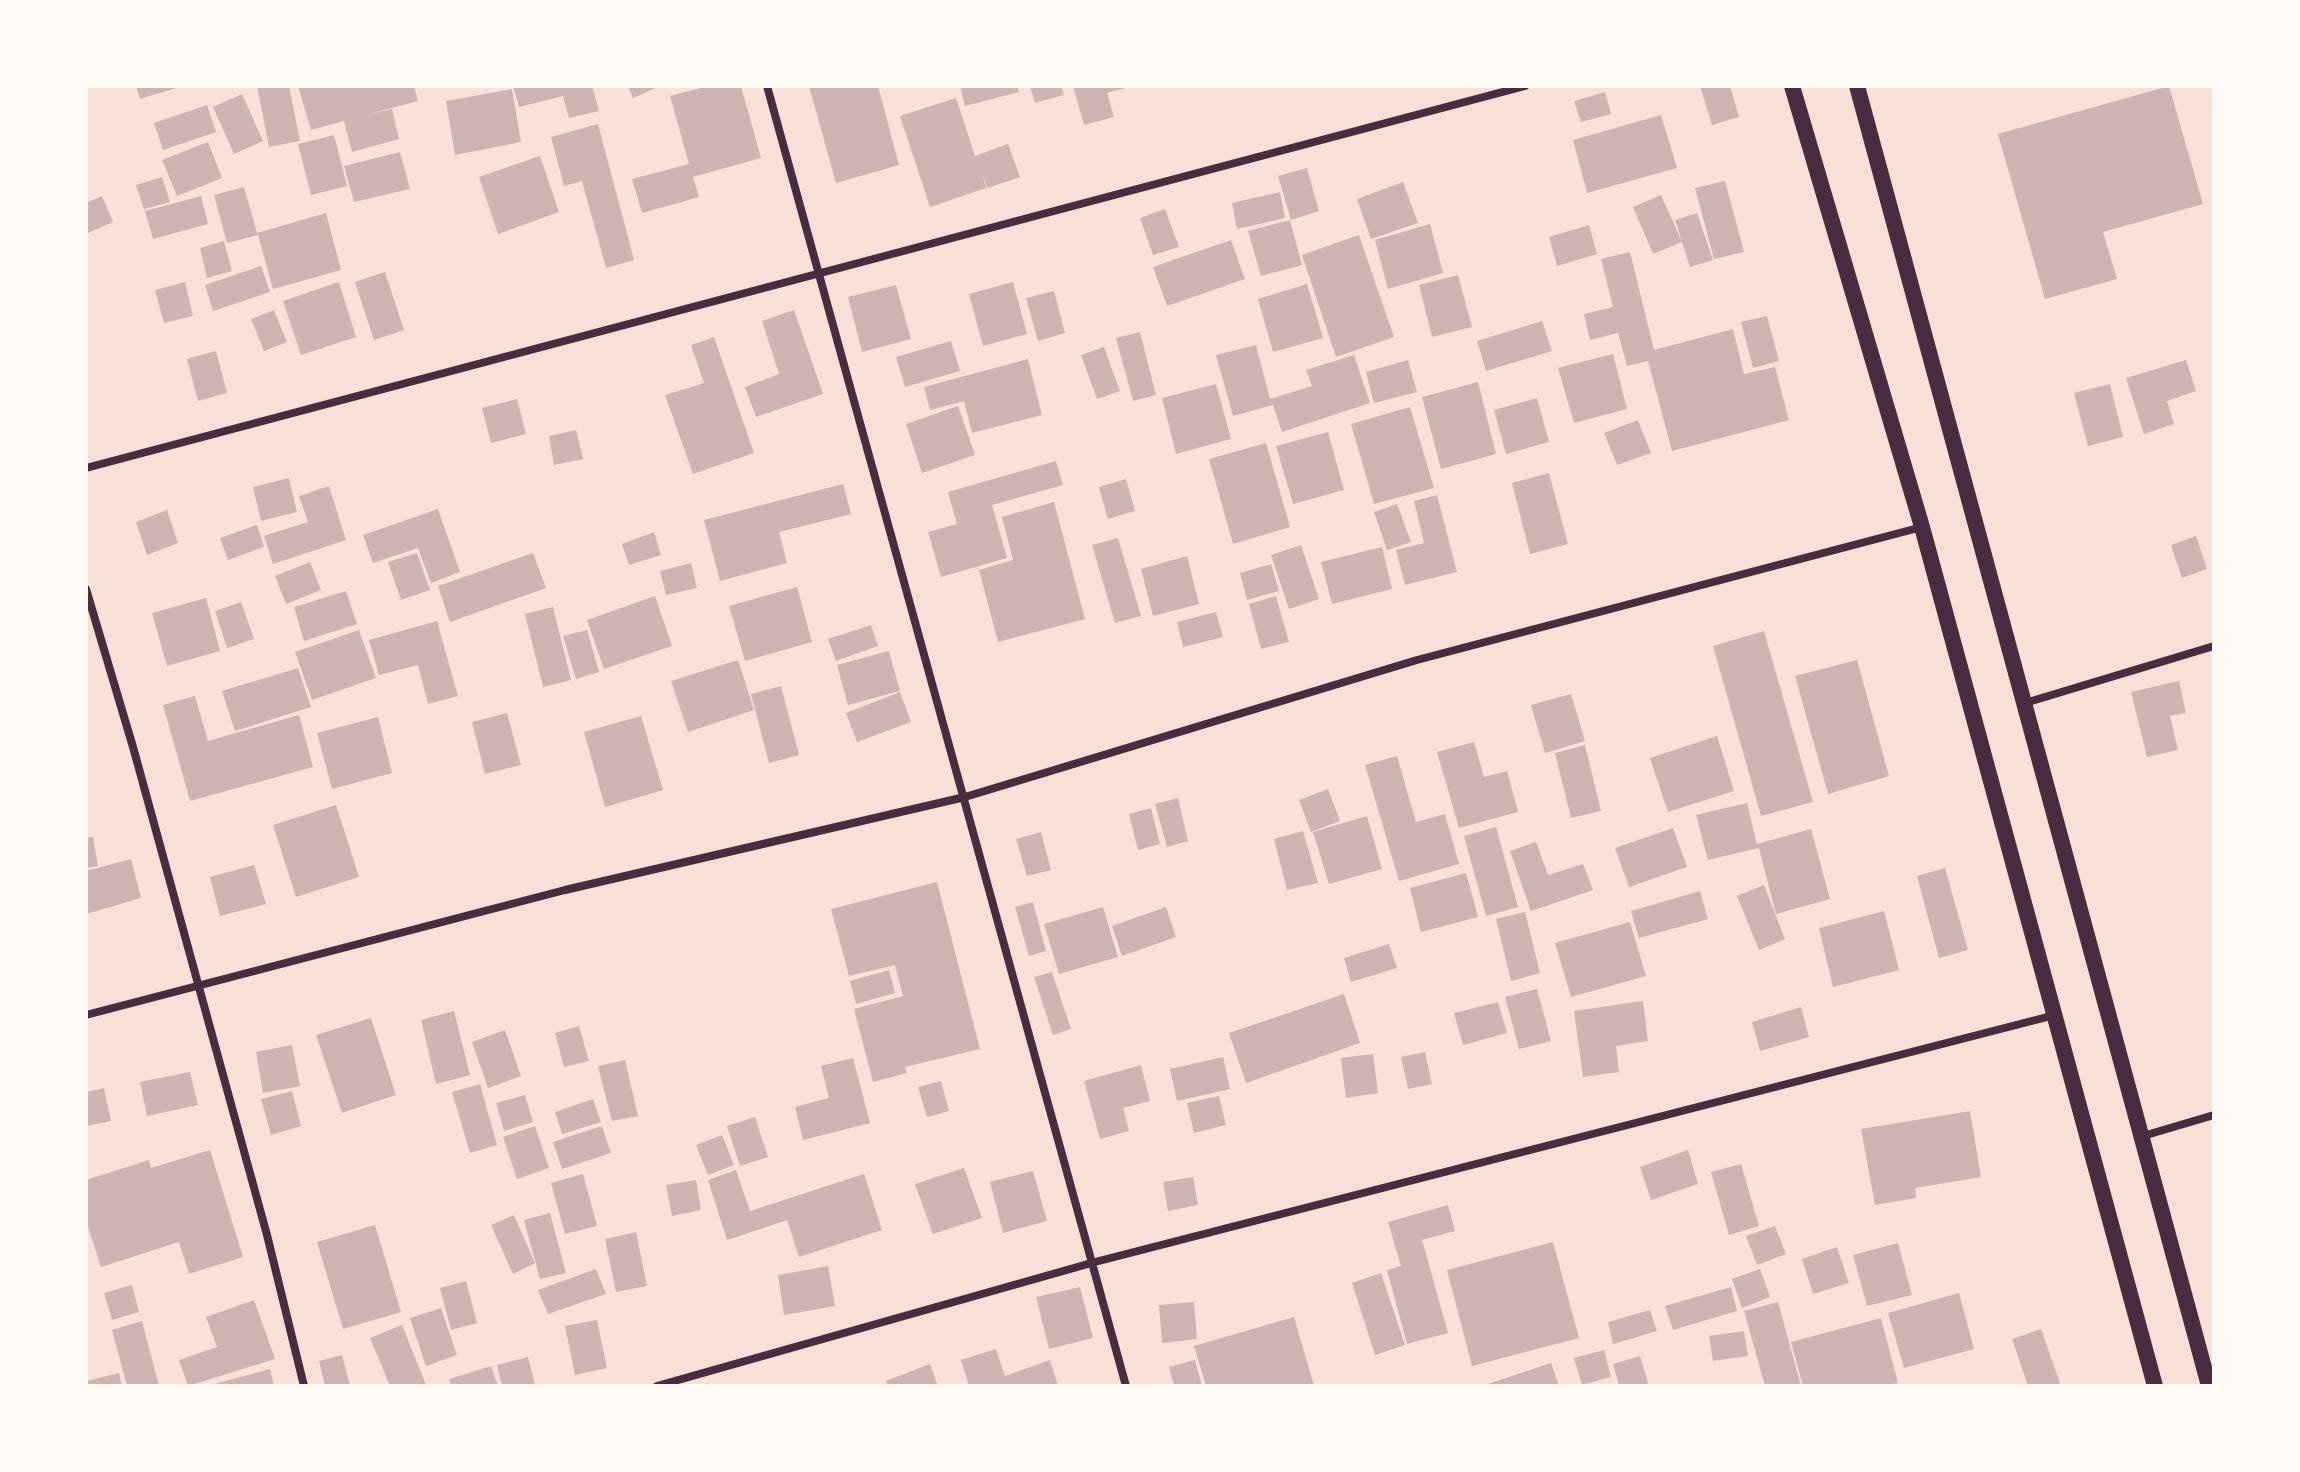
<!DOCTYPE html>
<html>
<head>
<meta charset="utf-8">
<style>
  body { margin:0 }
  #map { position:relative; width:2300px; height:1472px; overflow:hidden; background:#f7e1d7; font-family:"Roboto Condensed",sans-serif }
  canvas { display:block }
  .frame { position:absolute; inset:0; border:88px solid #fffaf5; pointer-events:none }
</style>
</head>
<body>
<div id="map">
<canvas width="2300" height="1472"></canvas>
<div class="frame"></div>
</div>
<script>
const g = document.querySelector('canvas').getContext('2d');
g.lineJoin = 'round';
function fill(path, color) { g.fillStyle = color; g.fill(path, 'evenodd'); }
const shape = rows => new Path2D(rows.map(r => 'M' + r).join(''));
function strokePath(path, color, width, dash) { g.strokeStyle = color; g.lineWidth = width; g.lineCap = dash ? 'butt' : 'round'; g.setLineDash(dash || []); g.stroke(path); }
const building = shape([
  [136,86,175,86,176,88,140,99],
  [257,86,289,86,300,141,269,147],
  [298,86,414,86,418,101,365,115,392,109,399,139,352,152,344,121,311,130],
  [513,86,592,86,599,111,569,118,563,96,519,107],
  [628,86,660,86,633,98],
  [709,86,741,86,761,158,693,177,699,197,642,213,632,179,689,164,670,96],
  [809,86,878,86,899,165,836,183],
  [960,86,1017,86,1019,92,965,106],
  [1030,86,1061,86,1064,95,1035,103],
  [1073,86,1129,86,1129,87,1107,93,1114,117,1084,125],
  [1700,86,1730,86,1739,117,1712,125],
  [2169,86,2203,204,2103,232,2117,279,2045,299,1998,134],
  [512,89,521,142,455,155,446,101],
  [1605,92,1611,114,1581,122,1574,101],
  [242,94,263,141,234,154,213,107],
  [956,98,975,156,1008,144,1020,177,987,188,982,173,986,188,930,207,900,116],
  [207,105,216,132,163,150,154,123],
  [1661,115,1677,168,1587,193,1573,140],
  [598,124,634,260,606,268,582,181,564,186,551,137],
  [334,135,347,186,311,195,298,144],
  [208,142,222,178,177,196,162,160],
  [400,152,410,189,354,202,344,166],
  [540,156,559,212,498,234,479,177],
  [1307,168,1319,211,1291,220,1278,176],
  [162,177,170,202,144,209,136,185],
  [1725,181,1744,252,1714,259,1695,188],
  [1403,182,1418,223,1371,239,1357,199],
  [244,187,257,233,326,213,341,270,273,289,258,235,227,243,214,195],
  [1280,192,1285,218,1237,229,1232,203],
  [1661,195,1682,242,1653,254,1633,207],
  [102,196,113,222,86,234,86,203],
  [201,196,208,224,153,239,145,211],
  [1165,209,1179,247,1153,255,1140,218],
  [1697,213,1713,260,1690,267,1675,220],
  [1290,220,1302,265,1261,276,1248,231],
  [1430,224,1443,273,1388,289,1375,240],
  [1589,225,1597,254,1557,266,1549,237],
  [1359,235,1394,337,1336,357,1302,255],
  [1231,240,1245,279,1167,306,1153,267],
  [224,241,232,271,207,278,200,248],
  [1630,252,1654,350,1733,329,1744,374,1775,367,1789,420,1672,451,1648,361,1627,366,1618,333,1590,340,1584,314,1613,307,1601,259],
  [261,266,270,292,213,311,205,285],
  [385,272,404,330,374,340,355,282],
  [1458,275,1472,327,1432,337,1419,285],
  [185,282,193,316,164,323,155,290],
  [339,282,356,337,301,355,283,301],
  [1013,282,1027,334,983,346,969,294],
  [1307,284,1323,338,1273,352,1258,299],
  [896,285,911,339,862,352,848,297],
  [1054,291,1065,333,1038,341,1026,298],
  [274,310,287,342,264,351,251,319],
  [794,310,823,394,756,417,745,387,779,374,762,321],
  [1767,316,1779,361,1753,368,1741,322],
  [1542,321,1552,351,1486,371,1477,341],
  [1140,332,1156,395,1133,401,1116,338],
  [714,337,754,453,693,474,665,395,704,383,691,345],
  [951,341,960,371,905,387,896,357],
  [1256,345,1270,399,1312,386,1306,370,1354,355,1370,403,1282,432,1273,405,1233,416,1216,355],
  [1104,347,1120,391,1097,399,1081,355],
  [216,351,227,393,198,401,187,359],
  [1613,354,1627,409,1574,423,1558,368],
  [1028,359,1042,415,972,433,964,401,930,410,924,387],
  [1408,360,1417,392,1374,403,1366,372],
  [2186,360,2196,391,2167,401,2174,424,2144,434,2126,378],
  [1478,382,1496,454,1441,469,1422,397],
  [1216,384,1231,439,1176,454,1162,398],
  [2110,384,2123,437,2088,446,2074,393],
  [1537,398,1549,442,1506,454,1494,410],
  [517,399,526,434,491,443,482,408],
  [958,406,975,455,922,473,906,424],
  [1410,407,1434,488,1374,504,1351,424],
  [1638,420,1651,453,1617,465,1604,433],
  [576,430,583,459,554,465,549,436],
  [1328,432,1344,490,1293,504,1276,446],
  [1266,443,1290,527,1233,544,1209,459],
  [1056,461,1063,485,992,505,1007,558,941,577,928,532,957,524,948,492],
  [1549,473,1568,544,1530,554,1512,483],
  [289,478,297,512,261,521,253,487],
  [1126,479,1135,511,1108,519,1099,487],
  [843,484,851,514,779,532,787,563,720,581,704,520],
  [329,486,346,540,273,564,264,536,308,522,299,496],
  [1437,495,1457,572,1405,585,1396,550,1424,543,1414,501],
  [1054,502,1085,619,998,642,979,570,1013,560,1002,517],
  [1397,504,1411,542,1387,550,1374,512],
  [438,509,460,572,431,583,418,548,373,563,363,535],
  [167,510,178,543,147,555,136,522],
  [257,525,264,547,228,560,220,538],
  [654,532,661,555,629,565,622,544],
  [2196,536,2207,569,2182,578,2171,545],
  [1118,538,1141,616,1115,623,1092,545],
  [1301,545,1319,599,1289,609,1271,555],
  [1382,547,1392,589,1332,604,1321,562],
  [417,553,430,590,401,600,388,562],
  [533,553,546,588,450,622,438,586],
  [1187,556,1199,604,1153,616,1141,569],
  [310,562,321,590,286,604,275,576],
  [691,563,697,588,666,595,660,571],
  [1271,564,1279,591,1247,600,1240,573],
  [797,587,812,642,745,661,729,606],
  [346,591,357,624,304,641,294,607],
  [655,596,672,646,604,669,587,620],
  [1276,596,1289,642,1261,649,1249,604],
  [206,598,220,651,167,666,152,613],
  [241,602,254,639,227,648,215,611],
  [553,607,571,680,543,687,525,614],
  [1216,612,1223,637,1183,647,1177,622],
  [437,621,458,696,428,704,418,665,379,675,369,640],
  [871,625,878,646,836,661,828,639],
  [359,630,376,678,312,700,295,652],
  [587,630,599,672,576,679,563,636],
  [1764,631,1813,802,1761,816,1713,646],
  [889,651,900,691,848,705,837,665],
  [738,660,754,710,688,732,671,681],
  [1857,660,1889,776,1828,794,1795,676],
  [298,668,311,707,235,731,222,691],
  [2179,681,2186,713,2170,716,2178,750,2147,757,2131,692],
  [781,686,799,755,769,763,751,694],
  [900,692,911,722,857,742,846,713],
  [1571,694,1585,741,1545,753,1531,705],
  [195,696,208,741,299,715,313,767,190,801,163,705],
  [507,713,521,765,485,774,472,722],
  [641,716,663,790,605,807,584,732],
  [378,717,392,773,332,789,317,733],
  [1717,736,1734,791,1668,812,1650,758],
  [1474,742,1484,777,1507,771,1518,812,1459,828,1437,752],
  [1585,745,1601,811,1571,818,1555,753],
  [1397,756,1416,822,1445,814,1459,864,1399,881,1365,765],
  [1328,789,1340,821,1311,832,1299,800],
  [1178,798,1188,841,1167,847,1155,804],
  [1747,803,1757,844,1811,829,1830,899,1776,914,1759,848,1708,860,1696,815],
  [336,805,359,877,296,897,273,825],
  [1151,808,1160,844,1138,850,1129,814],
  [1367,816,1382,869,1329,884,1313,832],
  [1496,827,1518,907,1486,916,1464,836],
  [1673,828,1687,867,1629,887,1615,848],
  [1303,831,1318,883,1287,890,1274,839],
  [1041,832,1051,870,1027,876,1016,839],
  [93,837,98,866,86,868,86,838],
  [1536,842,1548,875,1583,864,1593,890,1531,911,1510,851],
  [131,859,141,898,86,914,86,871],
  [254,865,266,904,220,916,210,877],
  [1945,868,1968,950,1939,958,1917,876],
  [1466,873,1478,917,1421,932,1410,888],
  [937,882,980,1049,905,1067,907,1073,873,1082,854,1009,903,996,895,965,849,976,831,909],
  [1764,885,1785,939,1759,950,1737,896],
  [1700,891,1708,919,1639,938,1631,911],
  [1033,902,1046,951,1029,956,1015,907],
  [1103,907,1118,957,1059,974,1044,924],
  [1166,907,1176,937,1122,956,1112,926],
  [1884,911,1899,970,1833,987,1819,928],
  [1525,912,1540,973,1511,981,1496,919],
  [1630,922,1646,976,1571,997,1555,943],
  [1389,944,1397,968,1351,982,1344,958],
  [889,970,895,993,856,1004,850,981],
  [1052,972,1071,1029,1053,1035,1034,977],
  [1537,989,1551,1041,1519,1049,1505,997],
  [1344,994,1360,1043,1246,1083,1229,1033],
  [1643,1001,1648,1041,1616,1046,1619,1072,1583,1077,1574,1011],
  [1498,1002,1507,1033,1463,1045,1454,1013],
  [1801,1007,1809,1037,1760,1051,1752,1022],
  [454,1011,470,1075,436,1084,421,1020],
  [371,1018,396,1095,342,1113,316,1035],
  [579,1026,589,1061,564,1067,555,1033],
  [505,1030,521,1076,488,1088,472,1042],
  [292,1045,300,1086,263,1093,256,1052],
  [1425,1052,1432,1084,1408,1089,1401,1057],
  [1373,1054,1378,1093,1346,1098,1341,1058],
  [1223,1057,1230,1089,1177,1101,1170,1069],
  [853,1058,870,1123,803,1140,795,1107,829,1098,821,1066],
  [625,1060,638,1116,612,1121,598,1066],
  [1141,1065,1150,1101,1123,1108,1129,1131,1100,1139,1084,1081],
  [190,1072,198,1105,147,1116,140,1082],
  [941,1081,949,1111,927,1117,918,1087],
  [480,1084,497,1145,470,1153,452,1092],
  [104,1088,111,1121,86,1126,86,1092],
  [292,1091,301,1126,271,1135,261,1099],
  [525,1095,533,1122,504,1131,496,1103],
  [1219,1096,1226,1125,1194,1133,1187,1103],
  [593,1099,601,1122,562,1134,555,1112],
  [1970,1111,1981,1177,1915,1188,1916,1198,1875,1205,1861,1129],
  [755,1117,768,1157,740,1166,727,1126],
  [535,1126,549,1168,517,1179,503,1137],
  [602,1126,611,1153,562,1169,553,1142],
  [722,1135,734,1165,708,1175,696,1145],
  [210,1150,243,1257,189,1274,179,1242,101,1267,86,1221,86,1180,149,1160,151,1168],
  [1688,1150,1698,1184,1651,1200,1640,1167],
  [1741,1164,1759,1226,1729,1235,1711,1172],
  [964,1168,982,1218,933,1234,915,1184],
  [736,1170,750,1211,864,1174,882,1230,799,1257,787,1220,727,1240,708,1180],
  [1033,1171,1047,1221,1003,1233,990,1182],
  [583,1174,597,1226,565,1234,551,1183],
  [1193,1177,1198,1205,1168,1211,1163,1182],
  [696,1180,701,1210,672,1216,666,1185],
  [1448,1205,1455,1231,1422,1240,1448,1333,1407,1344,1387,1270,1401,1266,1388,1222],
  [550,1213,566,1273,540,1279,524,1220],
  [514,1215,535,1263,513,1274,491,1225],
  [375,1225,401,1312,343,1329,317,1242],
  [1775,1226,1786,1254,1757,1265,1746,1236],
  [636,1232,647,1286,616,1292,605,1239],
  [1553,1242,1579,1338,1472,1366,1447,1270],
  [1898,1243,1912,1295,1867,1306,1853,1255],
  [1837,1247,1849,1283,1813,1294,1802,1259],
  [828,1266,835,1306,784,1315,778,1275],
  [596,1269,606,1294,548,1314,538,1290],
  [1760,1269,1770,1297,1742,1308,1732,1279],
  [1381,1273,1405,1345,1375,1355,1352,1283],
  [466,1281,477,1323,451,1330,440,1288],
  [132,1285,139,1312,112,1320,104,1293],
  [1080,1287,1093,1338,1049,1349,1036,1297],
  [1731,1287,1737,1311,1673,1330,1665,1306],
  [1959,1293,1974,1349,1904,1368,1888,1313],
  [254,1300,275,1359,188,1386,179,1360,217,1347,206,1317],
  [1194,1302,1197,1339,1162,1343,1159,1305],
  [1778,1302,1801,1386,1765,1386,1744,1311],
  [441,1308,457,1355,426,1366,410,1318],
  [1650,1310,1657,1331,1613,1344,1608,1322],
  [1294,1317,1314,1386,1206,1386,1194,1346],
  [1881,1318,1898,1383,1886,1386,1803,1386,1791,1342],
  [597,1320,607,1368,575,1375,565,1326],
  [142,1321,159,1386,127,1386,112,1330],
  [402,1325,426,1385,425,1386,390,1386,370,1338],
  [2041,1329,2061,1386,2028,1386,2012,1339],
  [1744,1331,1748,1356,1713,1361,1709,1336],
  [996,1349,1005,1376,1050,1360,1058,1386,969,1386,961,1360],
  [1604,1350,1611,1377,1582,1385,1574,1358],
  [342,1355,350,1386,325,1386,319,1361],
  [1640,1356,1649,1386,1619,1386,1613,1364],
  [528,1357,535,1385,502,1386,497,1365],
  [1195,1360,1202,1386,1174,1386,1169,1367],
  [1551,1363,1559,1386,1489,1386,1488,1384],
  [930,1364,938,1386,888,1386,886,1381],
  [491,1366,498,1386,451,1386,449,1379],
  [270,1369,274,1386,211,1386,211,1385],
  [119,1373,122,1386,86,1386,86,1381]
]);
const minor = shape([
  [767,86,1126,1386],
  [86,468,1525,86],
  [86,589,133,747,267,1235,304,1386],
  [2025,703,2214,646],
  [86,1015,565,890,965,797,1417,660,1922,527],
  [2143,1136,2214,1115],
  [657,1386,1095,1262,2055,1015]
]);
const secondary = shape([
  [1792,86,1922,527,2155,1386],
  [1857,86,2209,1386]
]);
fill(building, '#ccb4b1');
strokePath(minor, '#4a2c40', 8);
strokePath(secondary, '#4a2c40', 16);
</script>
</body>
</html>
